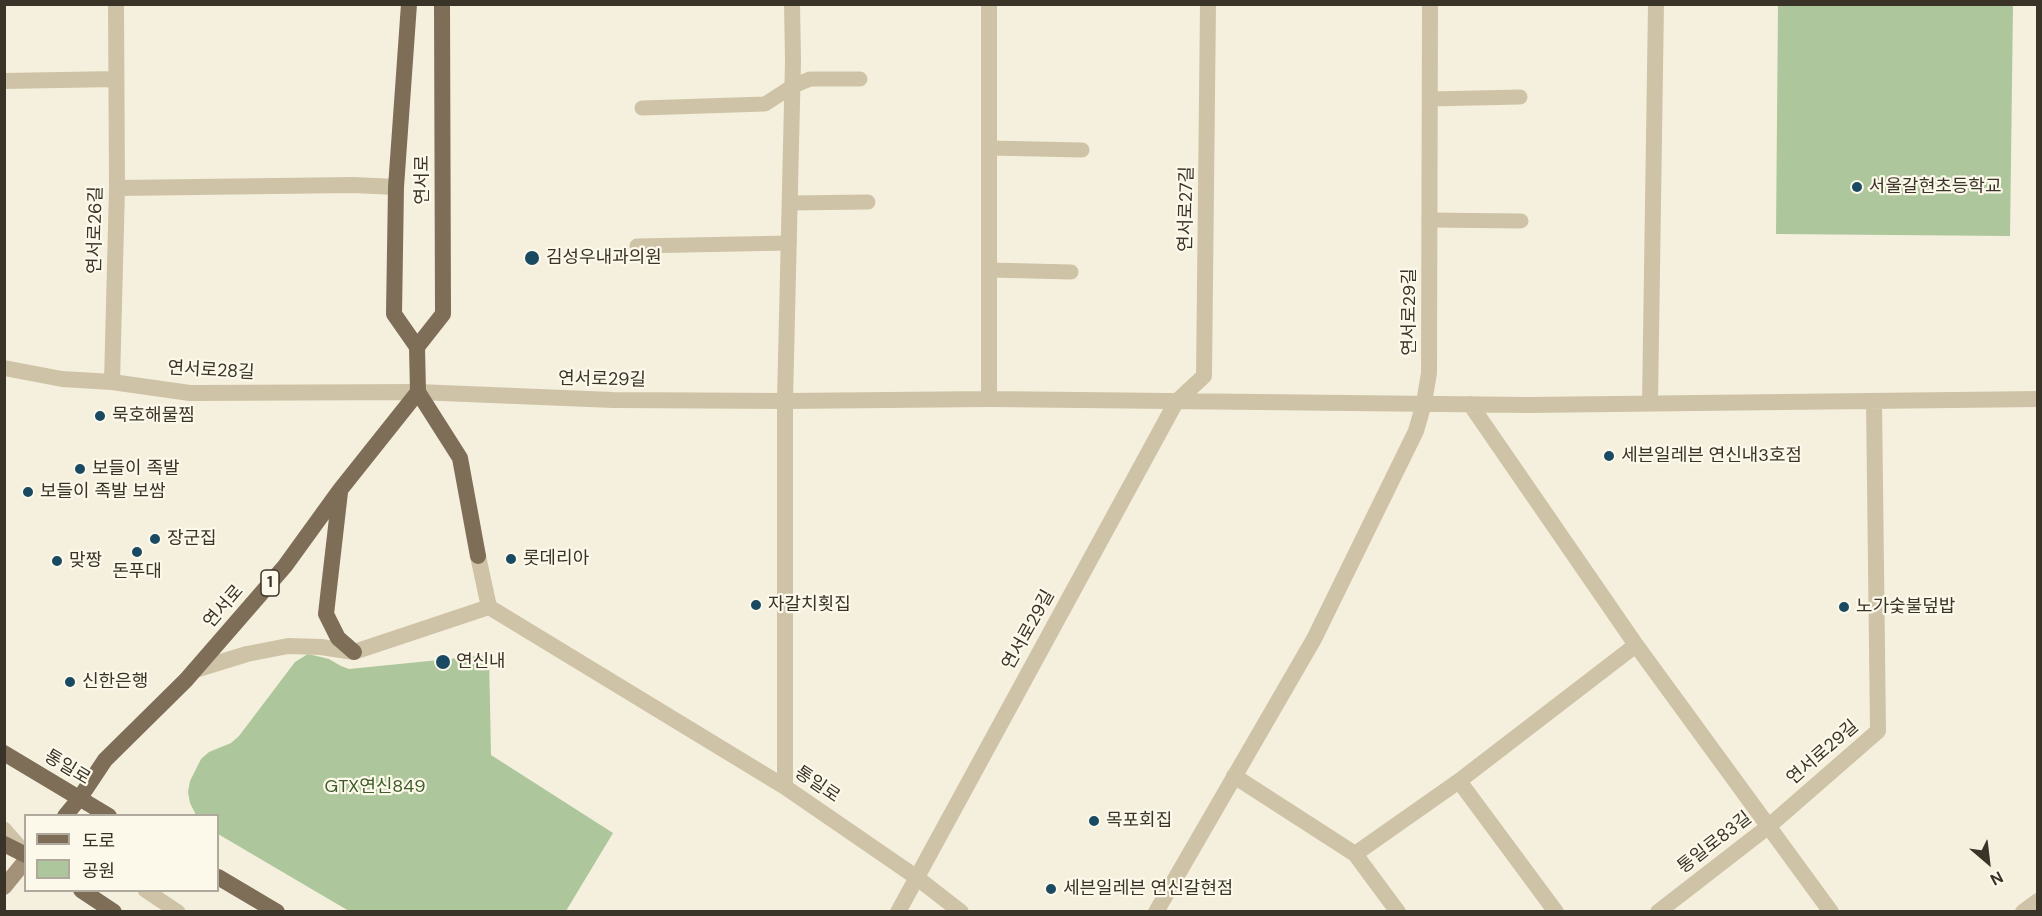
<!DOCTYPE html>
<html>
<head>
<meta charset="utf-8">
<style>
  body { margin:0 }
  #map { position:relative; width:2042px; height:916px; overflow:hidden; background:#f5f0dd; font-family:"DM Sans","Noto Sans KR",sans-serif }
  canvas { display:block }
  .frame { position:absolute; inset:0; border:6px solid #3a3328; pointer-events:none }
  .legend { position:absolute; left:24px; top:814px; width:195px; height:78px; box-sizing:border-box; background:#fcf8ea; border:2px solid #aea99c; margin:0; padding:8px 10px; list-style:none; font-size:18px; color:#3a3328 }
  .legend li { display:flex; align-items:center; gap:12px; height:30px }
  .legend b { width:30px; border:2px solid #aea99c }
  .north { position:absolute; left:1958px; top:832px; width:60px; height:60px; -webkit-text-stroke:4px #fcf8ea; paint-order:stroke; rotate:152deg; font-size:16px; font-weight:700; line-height:24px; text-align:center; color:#3a3328 }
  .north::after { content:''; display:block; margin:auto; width:21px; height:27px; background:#3a3328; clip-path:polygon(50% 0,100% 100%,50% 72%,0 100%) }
</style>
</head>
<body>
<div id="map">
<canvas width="2042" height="916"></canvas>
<div class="frame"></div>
<ul class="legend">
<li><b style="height:8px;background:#7e6e58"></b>도로</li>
<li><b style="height:16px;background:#adc69b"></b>공원</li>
</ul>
<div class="north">N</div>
</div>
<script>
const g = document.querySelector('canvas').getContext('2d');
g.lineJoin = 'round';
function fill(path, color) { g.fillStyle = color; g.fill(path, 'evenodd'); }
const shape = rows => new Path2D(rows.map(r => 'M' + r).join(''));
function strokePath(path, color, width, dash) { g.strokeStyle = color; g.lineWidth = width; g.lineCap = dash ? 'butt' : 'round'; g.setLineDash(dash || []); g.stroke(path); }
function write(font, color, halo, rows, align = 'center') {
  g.font = font + ' "DM Sans","Noto Sans KR",sans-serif'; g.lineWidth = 4.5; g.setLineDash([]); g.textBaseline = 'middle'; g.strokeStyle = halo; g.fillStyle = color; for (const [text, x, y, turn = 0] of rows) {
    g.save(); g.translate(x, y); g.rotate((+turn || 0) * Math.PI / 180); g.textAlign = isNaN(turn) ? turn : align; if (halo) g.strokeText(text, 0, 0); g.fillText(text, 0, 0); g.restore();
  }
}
const green = shape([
  [1778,5,2013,5,2010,236,1776,234],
  [308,654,329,659,341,666,349,669,489,655,491,755,613,833,566,911,349,911,218,834,218,816,196,815,190,803,188,792,190,781,201,759,209,752,231,743,239,736,295,662]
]);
const service = shape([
  [1430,99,1520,97],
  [642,108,765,104,793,86,810,79,860,79],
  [989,148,1082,150],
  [790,203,868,202],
  [1429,220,1521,221],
  [637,246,789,243],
  [989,270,1071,272],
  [4,829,26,854],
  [145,890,178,912]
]);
const minor = shape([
  [989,4,989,399],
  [4,81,116,79],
  [117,188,353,185,396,187],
  [4,368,62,379,112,382,190,393,418,392,613,400,785,401,989,399,1528,405,2038,399],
  [112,382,117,188,116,4],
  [1650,403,1656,4],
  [1470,404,1636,645,1831,912],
  [478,556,489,607,785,787,916,877,961,912],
  [195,670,247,654,288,646,321,647,354,652,489,607],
  [1234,776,1355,854,1398,912],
  [1459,781,1556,912],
  [785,787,785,401,793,61,792,4],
  [1355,854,1459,781,1636,645],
  [898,912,1176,402,1204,376,1208,4],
  [1156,912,1314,639,1416,431,1424,403,1429,373,1430,4],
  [1658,912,1769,826,1878,731,1874,401],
  [2023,912,2038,901]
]);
const secondary = shape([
  [4,887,26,860]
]);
const primary = shape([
  [417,347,443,314,442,4],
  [418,392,460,458,478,556],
  [340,492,326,614,338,638,354,652],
  [4,753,109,816],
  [65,816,79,799,105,760,186,680,285,566,340,490,418,392,417,347,394,314,396,187,409,4],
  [4,844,26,855],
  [218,877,277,912],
  [81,890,114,912]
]);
const markers = [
  [1857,187,6,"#194a61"],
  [532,258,8,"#194a61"],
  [100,416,6,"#194a61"],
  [1609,456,6,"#194a61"],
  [80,469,6,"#194a61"],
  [28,492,6,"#194a61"],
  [155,539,6,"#194a61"],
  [137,552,6,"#194a61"],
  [511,559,6,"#194a61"],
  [57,561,6,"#194a61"],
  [756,605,6,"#194a61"],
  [1844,607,6,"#194a61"],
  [443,662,8,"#194a61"],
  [70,682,6,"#194a61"],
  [1094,821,6,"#194a61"],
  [1051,889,6,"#194a61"]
];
const shields = [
  [270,583,18]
];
const shieldNames = [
  ["1",270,583]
];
const streetNames = [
  ["연서로",423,180,-90],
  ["연서로27길",1187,209,-89],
  ["연서로26길",96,230,-89],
  ["연서로29길",1410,312,-90],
  ["연서로28길",211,371,3],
  ["연서로29길",602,380,1],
  ["연서로",224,607,-49],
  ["연서로29길",1029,630,-61],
  ["연서로29길",1823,753,-41],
  ["통일로",67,768,31],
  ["통일로",817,785,34],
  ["통일로83길",1715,843,-38]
];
const poiNames = [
  ["서울갈현초등학교",1869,187],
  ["김성우내과의원",546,258],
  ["묵호해물찜",112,416],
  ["세븐일레븐 연신내3호점",1621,456],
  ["보들이 족발",92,469],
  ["보들이 족발 보쌈",40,492],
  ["장군집",167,539],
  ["롯데리아",523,559],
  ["맞짱",69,561],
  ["돈푸대",137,572,"center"],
  ["자갈치횟집",768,605],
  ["노가숯불덮밥",1856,607],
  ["연신내",456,662],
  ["신한은행",82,682],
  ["목포회집",1106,821],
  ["세븐일레븐 연신갈현점",1063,889]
];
const parkNames = [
  ["GTX연신849",375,787]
];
fill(green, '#adc69b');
strokePath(service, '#cfc3a7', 15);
strokePath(minor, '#cfc3a7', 16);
strokePath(secondary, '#a39278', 16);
strokePath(primary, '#7e6e58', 16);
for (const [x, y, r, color] of markers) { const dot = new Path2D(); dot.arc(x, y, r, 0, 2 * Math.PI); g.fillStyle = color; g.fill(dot); strokePath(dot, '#fcf8ea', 2); }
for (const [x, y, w] of shields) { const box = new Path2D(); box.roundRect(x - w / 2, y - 13, w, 26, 4.5); g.fillStyle = '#fcf8ea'; g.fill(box); strokePath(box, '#3a3328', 1.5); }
write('bold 16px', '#3a3328', null, shieldNames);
write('18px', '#3a3328', '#fcf8ea', streetNames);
write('18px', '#3a3328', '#fcf8ea', poiNames, 'left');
write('18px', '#3d5c29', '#fcf8ea', parkNames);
</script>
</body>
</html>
